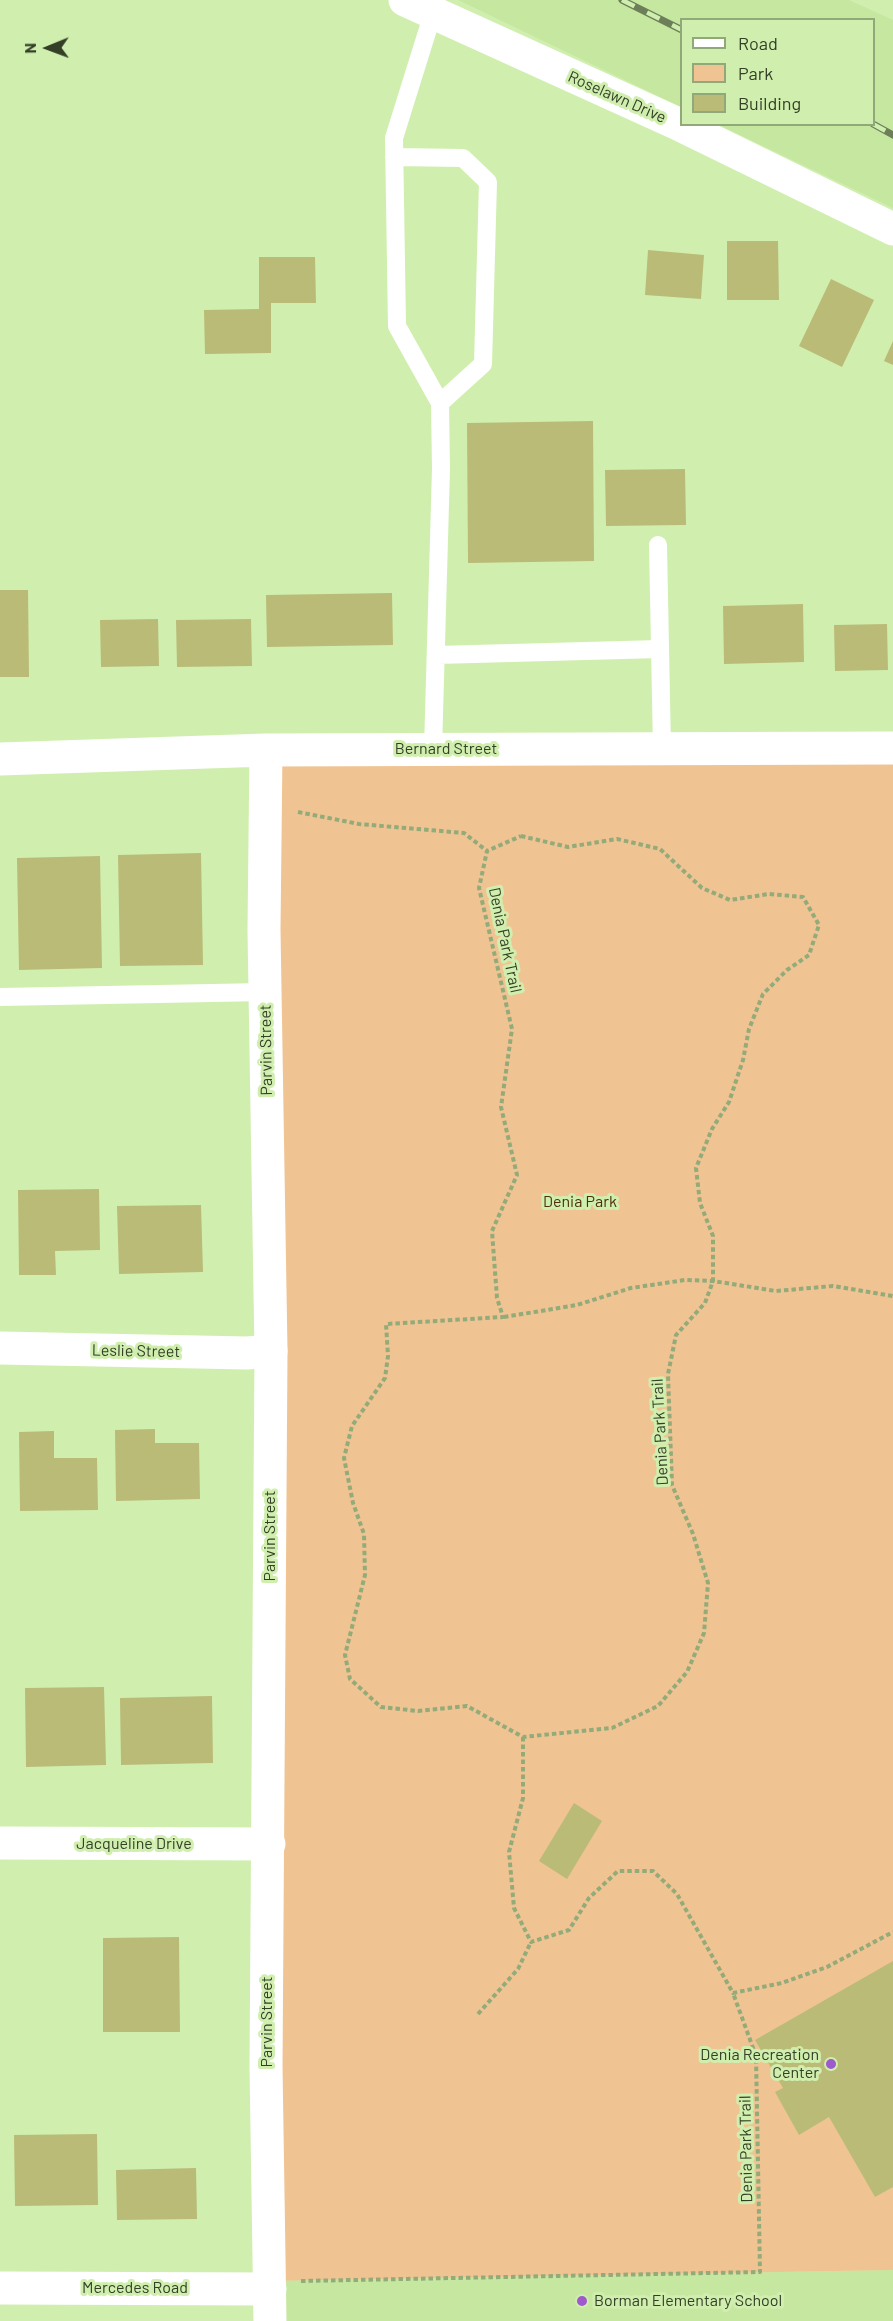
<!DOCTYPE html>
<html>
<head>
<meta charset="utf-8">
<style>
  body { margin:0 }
  #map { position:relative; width:893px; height:2321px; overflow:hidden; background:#d0efaf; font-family:Barlow,sans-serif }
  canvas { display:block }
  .legend { position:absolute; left:680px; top:18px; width:195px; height:108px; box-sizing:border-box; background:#d0efaf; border:2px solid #91a978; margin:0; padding:8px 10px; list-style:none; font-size:18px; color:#333f26 }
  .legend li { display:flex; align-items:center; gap:12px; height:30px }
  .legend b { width:30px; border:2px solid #91a978 }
  .north { position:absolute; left:18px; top:18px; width:60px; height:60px; -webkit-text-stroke:4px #d0efaf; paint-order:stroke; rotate:269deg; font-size:16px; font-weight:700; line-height:24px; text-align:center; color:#333f26 }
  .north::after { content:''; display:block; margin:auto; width:21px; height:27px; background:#333f26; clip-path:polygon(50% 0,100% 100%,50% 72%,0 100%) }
</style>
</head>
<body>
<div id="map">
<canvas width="893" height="2321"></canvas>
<ul class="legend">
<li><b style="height:8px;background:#fff"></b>Road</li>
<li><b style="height:16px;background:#f0c492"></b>Park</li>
<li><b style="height:16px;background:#babb76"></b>Building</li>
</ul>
<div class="north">N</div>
</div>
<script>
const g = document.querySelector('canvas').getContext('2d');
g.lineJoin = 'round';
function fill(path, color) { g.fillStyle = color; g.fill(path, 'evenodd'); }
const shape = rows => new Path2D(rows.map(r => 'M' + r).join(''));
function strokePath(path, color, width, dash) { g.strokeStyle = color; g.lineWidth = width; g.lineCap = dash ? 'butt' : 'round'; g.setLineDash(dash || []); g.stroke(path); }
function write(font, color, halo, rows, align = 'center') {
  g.font = font + ' Barlow,sans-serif'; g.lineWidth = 6; g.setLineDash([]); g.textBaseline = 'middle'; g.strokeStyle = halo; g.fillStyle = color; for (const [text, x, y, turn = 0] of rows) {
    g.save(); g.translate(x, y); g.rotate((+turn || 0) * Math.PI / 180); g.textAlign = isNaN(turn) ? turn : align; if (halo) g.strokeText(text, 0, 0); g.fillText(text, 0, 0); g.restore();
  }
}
const built = shape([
  [458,0,849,0,893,20,893,208,719,125,874,124,874,20,682,20,681,107],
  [893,2270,893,2321,271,2321,270,2281]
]);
const green = shape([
  [893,745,893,2270,270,2281,266,750]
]);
const building = shape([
  [727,241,778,241,779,300,727,300],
  [648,250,704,255,701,299,645,295],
  [259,257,315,257,316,303,271,303,271,353,205,354,204,310,259,309],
  [831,279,874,300,842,367,799,346],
  [893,341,893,365,884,361],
  [593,421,594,561,468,563,467,423],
  [685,469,686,525,606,526,605,470],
  [0,590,28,590,29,677,0,677],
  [392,593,393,645,267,647,266,595],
  [803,604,804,662,724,664,723,606],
  [158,619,159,666,101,667,100,620],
  [251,619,252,666,177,667,176,620],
  [887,624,888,670,835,671,834,625],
  [201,853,203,965,120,966,118,855],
  [100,856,102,968,19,970,17,858],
  [99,1189,100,1250,55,1251,56,1275,19,1275,18,1190],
  [201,1205,203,1272,119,1274,117,1206],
  [155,1429,155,1443,199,1443,200,1499,116,1501,115,1430],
  [54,1431,54,1458,97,1458,98,1510,20,1511,19,1432],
  [104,1687,106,1765,26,1767,25,1688],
  [212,1696,213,1763,121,1765,120,1698],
  [574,1803,602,1821,567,1879,539,1861],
  [179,1937,180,2032,103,2032,103,1938],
  [893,1961,893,2187,875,2197,829,2117,799,2135,775,2092,783,2088,755,2040],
  [97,2134,98,2205,15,2206,14,2135],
  [196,2168,197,2219,117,2220,116,2170]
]);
const path = shape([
  [298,812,359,824,464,833,487,851],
  [521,836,568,847,617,839,660,849,702,888,730,900,769,894,803,897,819,925,809,955,787,970,763,994,749,1029,743,1060,729,1102,712,1129,696,1168,700,1203,713,1236,713,1281,705,1303,676,1335,668,1374,672,1485,693,1534,708,1583,704,1633,687,1672,658,1706,612,1728,523,1737,467,1706,418,1711,381,1707,350,1679,345,1655,365,1575,364,1534,353,1503,344,1458,352,1426,385,1378,388,1356,386,1324,503,1317,497,1298,492,1231,517,1175,501,1107,512,1029,479,888,487,851,521,836],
  [504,1317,577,1305,631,1288,685,1280,713,1281,776,1291,833,1286,893,1296],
  [523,1737,523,1798,509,1852,514,1908,531,1942,569,1930,589,1898,618,1871,653,1871,677,1894,733,1993,782,1983,827,1967,893,1932],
  [478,2014,518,1969,531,1942],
  [301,2281,760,2272,756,2056,733,1993]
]);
const lane = shape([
  [394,157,463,158,488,182,483,364,440,403],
  [658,545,662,749],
  [436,655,660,649],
  [433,749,441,469,440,403,397,326,394,138,433,13],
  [0,997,265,992]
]);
const street = shape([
  [0,1348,247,1353,271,1351],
  [0,1843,269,1844],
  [0,2288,270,2289]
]);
const secondary = shape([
  [405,0,676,123,893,229],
  [266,750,264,930,271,1351,266,2066,270,2321],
  [0,759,266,750,893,748]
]);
const rail = shape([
  [622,0,682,30],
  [873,124,893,135]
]);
const markers = [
  [831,2064,6,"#9e59cd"],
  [582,2301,6,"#9e59cd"]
];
const streetNames = [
  ["Roselawn Drive",617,97,24],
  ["Bernard Street",446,749],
  ["Denia Park Trail",505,940,78],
  ["Parvin Street",266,1050,-91],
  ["Leslie Street",136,1351,1],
  ["Denia Park Trail",660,1432,-93],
  ["Parvin Street",270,1536,-90],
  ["Jacqueline Drive",134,1844],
  ["Parvin Street",267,2022,-90],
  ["Denia Park Trail",746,2149,-91],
  ["Mercedes Road",135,2288]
];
const parkNames = [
  ["Denia Park",580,1202]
];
const poiNames = [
  ["Denia Recreation",819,2055],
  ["Center",819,2073],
  ["Borman Elementary School",594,2301,"left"]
];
fill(built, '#c5e7a0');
fill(green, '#f0c492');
fill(building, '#babb76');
strokePath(path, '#93aa79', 4, [4.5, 3]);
strokePath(lane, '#fff', 18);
strokePath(street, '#fff', 33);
strokePath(secondary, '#fff', 33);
strokePath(rail, '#6c7f58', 7);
strokePath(rail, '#d0efaf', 4.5, [14]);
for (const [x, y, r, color] of markers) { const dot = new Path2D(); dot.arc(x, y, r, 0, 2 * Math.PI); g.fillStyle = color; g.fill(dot); strokePath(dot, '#d0efaf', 2); }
write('16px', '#333f26', '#d0efaf', streetNames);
write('16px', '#4d300b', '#d0efaf', parkNames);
write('16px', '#333f26', '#d0efaf', poiNames, 'right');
</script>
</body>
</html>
